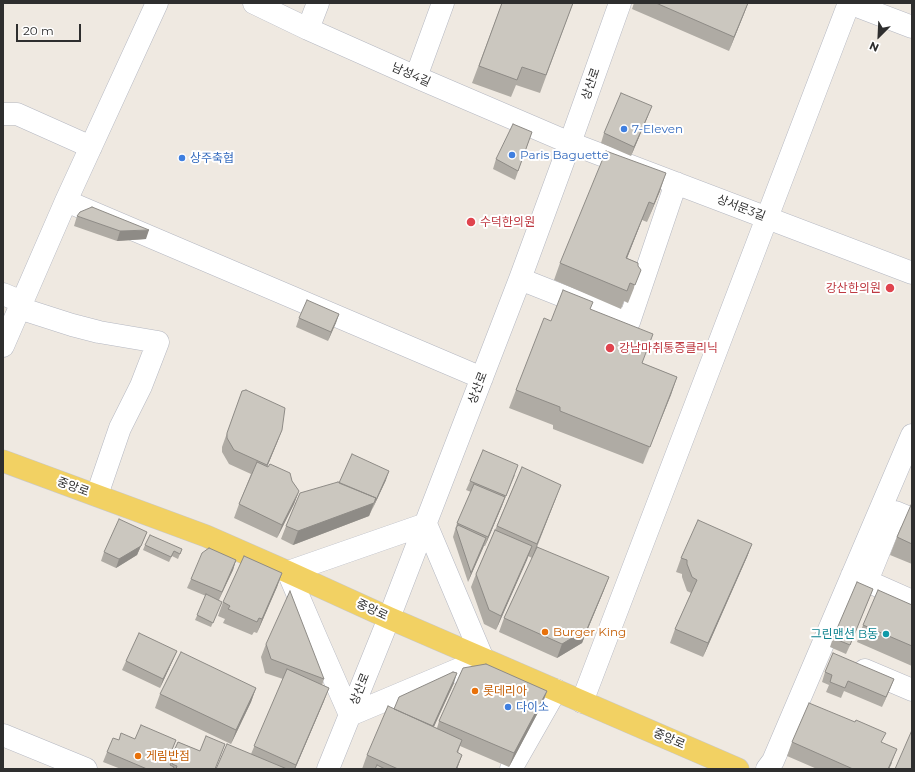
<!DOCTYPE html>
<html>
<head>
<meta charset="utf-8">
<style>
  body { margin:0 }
  #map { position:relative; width:915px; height:772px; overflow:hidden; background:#efe9e1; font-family:Montserrat,sans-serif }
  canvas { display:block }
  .frame { position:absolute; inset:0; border:4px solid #2e2e2e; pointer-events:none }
  .north { position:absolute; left:859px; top:16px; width:40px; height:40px; -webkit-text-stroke:3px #fff; paint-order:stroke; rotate:204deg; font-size:11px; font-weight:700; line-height:16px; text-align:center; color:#2e2e2e }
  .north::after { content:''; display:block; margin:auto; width:14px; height:18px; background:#2e2e2e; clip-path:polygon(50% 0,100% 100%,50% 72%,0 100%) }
  .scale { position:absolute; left:16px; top:24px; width:65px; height:18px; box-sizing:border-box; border:2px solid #2e2e2e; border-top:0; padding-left:5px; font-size:12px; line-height:14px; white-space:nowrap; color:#2e2e2e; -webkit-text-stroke:3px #fff; paint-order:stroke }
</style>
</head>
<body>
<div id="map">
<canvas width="915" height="772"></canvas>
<div class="frame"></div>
<div class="north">N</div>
<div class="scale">20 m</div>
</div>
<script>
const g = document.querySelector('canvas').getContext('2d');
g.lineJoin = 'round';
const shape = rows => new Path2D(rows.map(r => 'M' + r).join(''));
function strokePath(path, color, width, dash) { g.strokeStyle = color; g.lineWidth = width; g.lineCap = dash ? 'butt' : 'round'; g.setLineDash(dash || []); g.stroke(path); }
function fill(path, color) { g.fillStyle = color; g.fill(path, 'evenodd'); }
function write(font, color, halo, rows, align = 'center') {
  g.font = font + ' Montserrat,"Noto Sans KR",sans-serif'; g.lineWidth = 4; g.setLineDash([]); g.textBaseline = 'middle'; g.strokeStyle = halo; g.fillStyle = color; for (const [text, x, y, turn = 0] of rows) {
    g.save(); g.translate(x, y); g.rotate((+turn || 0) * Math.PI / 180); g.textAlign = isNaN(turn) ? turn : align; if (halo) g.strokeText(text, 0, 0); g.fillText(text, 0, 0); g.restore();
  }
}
const minor = shape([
  [254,3,308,29,416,77,570,143,912,273],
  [308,29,318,3],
  [416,77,443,3],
  [3,114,17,114,91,147],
  [66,201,482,378],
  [520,279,629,322,676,183],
  [3,294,22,302],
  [19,308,72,325,99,332,158,342,141,386,120,428,97,495],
  [3,346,66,201,157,3],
  [426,524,483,659,350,715,318,642,288,572,426,524],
  [852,575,867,581,895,512,912,519],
  [867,581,912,601],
  [865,670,912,690],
  [582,702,849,3,912,27],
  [3,735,86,769],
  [328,769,389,618,520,279,570,143,620,3],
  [511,769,556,690],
  [767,769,773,761,912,435]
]);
const major = shape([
  [3,461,206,536,288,572,389,618,738,769]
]);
const wall = shape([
  [502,3,573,3,540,93,516,85,511,97,472,83],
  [634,3,748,3,729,51,632,9],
  [648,116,631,156,601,143,604,133],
  [532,132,515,180,493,169,496,159],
  [660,191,647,222,642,220,627,258,638,263,634,288,628,303,624,301,621,309,554,280,560,263],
  [77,216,146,239,117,241,74,226],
  [590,309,642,363,677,377,643,464,553,429,553,425,509,408,516,390,551,321],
  [339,314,328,341,296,327,299,318],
  [242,391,282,430,267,467,292,481,299,491,294,504,277,538,234,518,239,504,251,474,229,464,222,452,222,447],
  [522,467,556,498,537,547,604,590,582,643,557,658,499,632,504,618,532,558,528,556,496,630,484,624,471,587,476,574,495,530],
  [515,475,485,546,484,546,468,582,453,537,457,523,471,492,466,490,470,481],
  [386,480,369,516,293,545,281,539,286,526],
  [912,505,912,564,890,555,897,537],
  [147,532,137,555,116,568,101,561,104,552],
  [752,544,747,557,703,657,670,643,675,629,691,593,687,591,682,577,682,574,676,572,681,558],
  [145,545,182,549,178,559,172,556,169,562,143,550],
  [236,560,233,570,219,600,220,606,211,627,195,620,206,596,187,588,191,579],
  [282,573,277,587,257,633,254,632,252,635,223,623,225,619,218,616,223,602],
  [873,589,846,654,830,647,833,638],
  [912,605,912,666,857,642,863,625],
  [266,644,324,679,322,685,324,701,295,769,216,769,251,754,283,679,265,673,261,657],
  [177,651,173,660,160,688,122,670,126,661],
  [825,672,894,679,882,707,844,691,841,698,826,692,829,685,822,682],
  [454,683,434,727,437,728,439,721,547,691,542,705,509,767,460,746,458,753,462,755,457,769,362,769,367,755,394,709],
  [256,688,251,702,231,744,155,708,160,694],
  [135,739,176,740,169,757,171,758,178,742,200,751,225,744,215,769,121,769,103,762,107,752,119,740],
  [792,742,882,743,892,763,889,769,817,769,787,756]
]);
const shadedWall = shape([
  [748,3,744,14,729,51,734,37],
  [652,106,648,116,631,156,634,147],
  [666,173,660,191,647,222,654,204],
  [649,202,642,220,620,276,626,258],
  [149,230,146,239,117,241,120,231],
  [339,314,336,323,328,341,331,332],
  [677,377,671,395,643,464,650,447],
  [282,430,277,443,262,479,267,465],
  [389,471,386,480,372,510,376,500],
  [561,485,556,498,532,558,537,544],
  [299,491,294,504,277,538,282,525],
  [505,497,502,506,485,546,488,537],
  [376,498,369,516,293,545,298,531],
  [147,532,137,555,116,568,119,559],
  [486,538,483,548,468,582,471,573],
  [752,544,747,557,703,657,708,643],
  [532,546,527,560,496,630,501,616],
  [236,560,233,570,218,601,222,592],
  [282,573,277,587,257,633,262,619],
  [609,577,604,590,582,643,557,658,562,644],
  [873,589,869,598,846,654,850,645],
  [177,651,173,660,160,688,163,679],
  [457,673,454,683,429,737,432,727],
  [894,679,890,689,882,707,886,697],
  [256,688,251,702,231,744,236,730],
  [329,688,324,701,295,769,294,769],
  [547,691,542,705,509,767,514,753],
  [897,749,889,769,888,769],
  [462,755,457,769,456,769]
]);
const building = shape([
  [502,3,573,3,546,75,522,67,517,80,479,66,502,3],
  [656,3,748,3,734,37,656,3],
  [621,93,652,106,634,147,604,133,621,93],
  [513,124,532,132,518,171,496,159,513,124],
  [606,151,666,173,654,204,649,202,626,258,638,263,638,266,641,270,635,285,630,283,627,291,560,263,606,151],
  [92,207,149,230,120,231,77,216,80,212,92,207],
  [563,290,593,302,590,309,653,334,642,363,677,377,650,447,560,411,560,407,516,390,544,318,551,321,563,290],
  [307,300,339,314,331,332,299,318,307,300],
  [246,390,285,408,282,430,267,465,234,450,227,438,227,433,242,391,246,390],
  [483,450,518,465,506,496,470,481,483,450],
  [352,454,389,471,376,500,375,500,376,498,339,483,352,454],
  [257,462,268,467,270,464,290,473,292,481,299,491,282,525,239,504,257,462],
  [522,467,561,485,537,544,497,526,522,467],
  [338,482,376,498,374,503,298,531,286,526,300,493,338,482],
  [474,484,505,497,488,537,457,523,474,484],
  [911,505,912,505,912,544,897,537,911,505],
  [119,519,147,532,141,546,119,559,104,552,119,519],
  [698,520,752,544,708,643,675,629,697,580,692,577,687,564,687,560,681,558,698,520],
  [458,525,486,538,471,573,456,528,458,525],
  [495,530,532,546,501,616,489,610,476,574,495,530],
  [150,535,182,549,180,554,174,551,171,557,145,545,150,535],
  [537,547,609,577,587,629,562,644,504,618,537,547],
  [209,548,236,560,222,592,191,579,202,553,209,548],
  [244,556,282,573,262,619,259,618,257,622,228,609,230,606,223,602,244,556],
  [857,582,873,589,850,645,833,638,857,582],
  [878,590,912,605,912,646,863,625,878,590],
  [290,591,324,679,271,659,266,644,290,591],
  [206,594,222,602,213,623,197,615,206,594],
  [139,633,177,651,163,679,126,661,139,633],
  [181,652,256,688,236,730,160,694,181,652],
  [833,653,894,679,886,697,848,681,845,688,830,682,832,675,825,672,833,653],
  [486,664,547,691,514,753,439,721,463,668,486,664],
  [287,669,329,688,296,765,254,746,287,669],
  [453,672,457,673,433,726,394,709,399,697,453,672],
  [809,703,855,722,856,720,886,733,881,742,897,749,888,769,853,769,792,742,809,703],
  [388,706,462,740,457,752,462,755,456,769,398,769,367,755,388,706],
  [141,725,176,740,169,757,173,759,170,765,174,767,173,769,147,769,107,752,113,738,119,740,121,733,135,739,141,725],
  [912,730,912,769,895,769,912,730],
  [206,736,225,744,215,769,176,769,177,766,172,764,176,756,172,755,178,742,200,751,206,736],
  [227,744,287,769,216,769,227,744],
  [377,765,385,769,375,769,377,765]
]);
const markers = [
  [624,129,4,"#3f7fe0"],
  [512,155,4,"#3f7fe0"],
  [182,158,4,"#3f7fe0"],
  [471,222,5,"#e0444e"],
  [890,288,5,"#e0444e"],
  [610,348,5,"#e0444e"],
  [545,632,4,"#e8710a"],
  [886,634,4,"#0f9aa8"],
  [475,691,4,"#e8710a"],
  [508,707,4,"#3f7fe0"],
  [138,756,4,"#e8710a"]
];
const streetNames = [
  ["남성4길",411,75,24],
  ["상산로",591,84,-71],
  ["상서문3길",741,208,21],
  ["상산로",478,388,-69],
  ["중앙로",73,487,20],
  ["중앙로",372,610,25],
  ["상산로",360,689,-68],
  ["중앙로",669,739,23]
];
const shopNames = [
  ["7-Eleven",632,129],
  ["Paris Baguette",520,155],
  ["상주축협",190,158],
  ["다이소",516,707]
];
const healthNames = [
  ["수덕한의원",480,222],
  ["강산한의원",881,288,"right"],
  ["강남마취통증클리닉",619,348]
];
const foodNames = [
  ["Burger King",553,632],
  ["롯데리아",483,691],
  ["게림반점",146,756]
];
const cultureNames = [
  ["그린맨션 B동",878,634]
];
strokePath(minor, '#b4b7c1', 23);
strokePath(major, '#c9c9c9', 23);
strokePath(minor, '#fff', 22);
strokePath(major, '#f2d163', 22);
fill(wall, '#afaba4');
fill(shadedWall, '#8e8b86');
fill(building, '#cbc7bf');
strokePath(building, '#8e8b86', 1);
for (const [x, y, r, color] of markers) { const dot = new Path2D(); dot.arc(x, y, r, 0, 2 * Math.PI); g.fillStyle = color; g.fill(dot); strokePath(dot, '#fff', 1.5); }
write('12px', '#2e2e2e', '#fff', streetNames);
write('12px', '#366cbe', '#fff', shopNames, 'left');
write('12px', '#be3a42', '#fff', healthNames, 'left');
write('12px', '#c56008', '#fff', foodNames, 'left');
write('12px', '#0d838f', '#fff', cultureNames, 'right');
</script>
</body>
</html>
